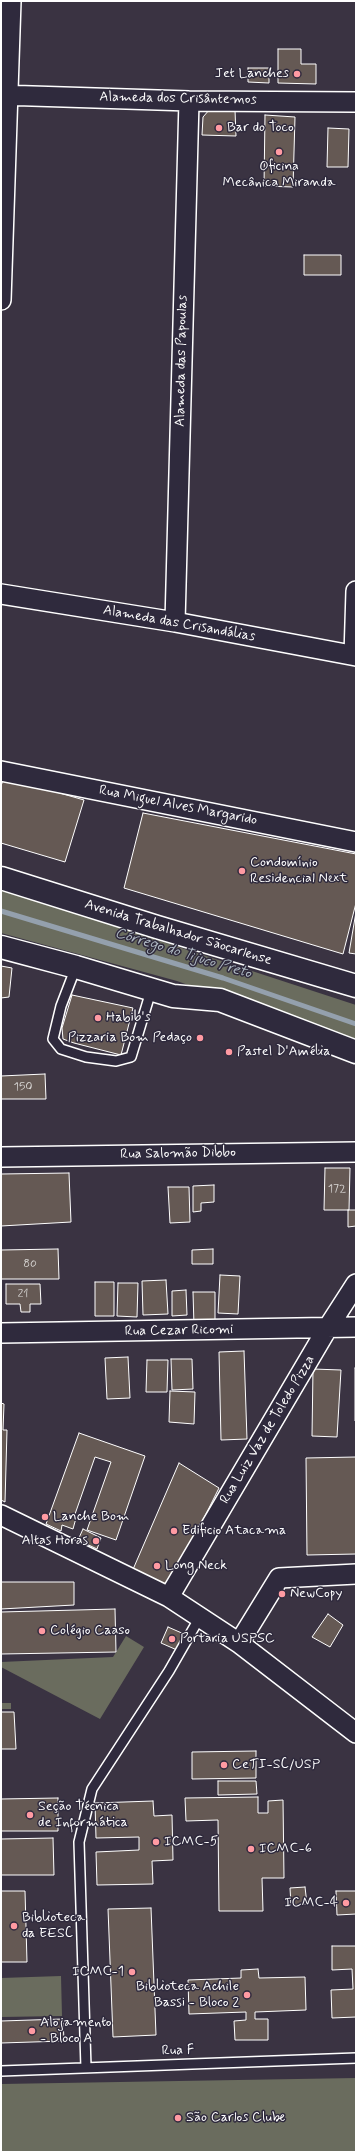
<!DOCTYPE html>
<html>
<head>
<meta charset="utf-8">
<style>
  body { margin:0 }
  #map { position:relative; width:357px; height:2153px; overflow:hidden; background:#3a3342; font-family:Mynerve,sans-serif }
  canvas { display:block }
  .frame { position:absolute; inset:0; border:2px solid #fff; pointer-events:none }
</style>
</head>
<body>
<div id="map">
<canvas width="357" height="2153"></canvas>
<div class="frame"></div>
</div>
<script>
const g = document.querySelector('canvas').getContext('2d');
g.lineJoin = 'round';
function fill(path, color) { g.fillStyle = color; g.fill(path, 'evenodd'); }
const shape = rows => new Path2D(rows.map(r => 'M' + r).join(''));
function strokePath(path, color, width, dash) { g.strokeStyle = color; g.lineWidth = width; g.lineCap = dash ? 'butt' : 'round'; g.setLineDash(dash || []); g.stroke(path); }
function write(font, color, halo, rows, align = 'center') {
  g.font = font + ' Mynerve,sans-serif'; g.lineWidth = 3; g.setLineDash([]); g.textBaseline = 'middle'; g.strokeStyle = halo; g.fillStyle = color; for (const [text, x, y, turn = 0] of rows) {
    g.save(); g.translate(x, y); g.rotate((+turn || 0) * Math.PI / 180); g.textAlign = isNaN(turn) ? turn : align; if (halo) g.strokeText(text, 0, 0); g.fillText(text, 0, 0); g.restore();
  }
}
const green = shape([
  [1,889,356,1005,356,1045,177,981,1,933],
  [126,1636,144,1647,100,1719,1,1667,1,1662,113,1657],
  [1,1703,11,1703,11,1709,1,1709],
  [61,1976,62,2016,1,2017,1,1978],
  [356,2078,356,2152,1,2152,1,2084]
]);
const stream = shape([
  [1,911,223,978,356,1024]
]);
const building = shape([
  [278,49,301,49,301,64,316,64,316,84,278,83,278,49],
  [248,68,269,68,269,83,248,82,248,68],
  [210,109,235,110,236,136,202,135,203,117,210,109],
  [265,115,295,117,293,187,264,186,265,115],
  [328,128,349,129,348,167,327,167,328,128],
  [304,255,341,255,341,275,304,275,304,255],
  [4,777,84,800,65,862,1,843,1,786,4,777],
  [143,813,356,854,356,903,343,954,124,888,143,813],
  [356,912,356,954,349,953,356,912],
  [1,966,12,968,9,997,1,998,1,966],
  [72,995,133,1008,121,1055,74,1043,63,1039,62,1028,72,995],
  [45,1074,46,1099,1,1099,1,1076,45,1074],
  [325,1168,350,1168,349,1210,324,1210,325,1168],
  [69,1173,71,1222,1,1226,1,1174,69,1173],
  [214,1185,214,1202,201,1203,201,1211,193,1212,193,1186,214,1185],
  [168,1187,189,1187,190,1222,170,1223,168,1187],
  [348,1210,356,1210,356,1226,348,1227,348,1210],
  [58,1249,59,1279,1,1279,1,1250,58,1249],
  [213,1249,213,1264,192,1264,192,1250,213,1249],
  [220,1275,240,1276,238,1314,218,1313,220,1275],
  [166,1280,168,1314,143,1315,142,1281,166,1280],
  [95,1282,114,1282,114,1316,95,1316,95,1282],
  [118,1283,138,1283,137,1317,117,1316,118,1283],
  [6,1284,40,1284,41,1304,30,1304,30,1312,21,1312,20,1304,6,1304,6,1284],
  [186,1290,187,1315,172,1316,172,1291,186,1290],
  [193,1292,215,1292,215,1325,194,1326,193,1292],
  [244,1351,247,1439,221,1440,219,1352,244,1351],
  [128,1357,130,1398,107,1399,105,1358,128,1357],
  [171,1359,192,1359,193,1389,172,1390,171,1359],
  [147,1360,168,1360,167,1392,146,1392,147,1360],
  [355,1368,356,1368,356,1421,355,1421,355,1368],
  [313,1369,341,1370,337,1437,312,1436,313,1369],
  [170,1391,195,1392,194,1424,169,1422,170,1391],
  [1,1403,4,1404,3,1430,7,1430,5,1502,1,1500,1,1403],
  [79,1433,145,1456,116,1540,87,1530,111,1462,95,1457,74,1517,76,1518,73,1529,62,1525,61,1531,46,1524,79,1433],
  [356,1457,356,1554,307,1555,306,1458,356,1457],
  [179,1463,219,1488,171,1584,161,1587,131,1574,179,1463],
  [83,1529,101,1538,97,1549,78,1540,83,1529],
  [1,1582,74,1582,74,1605,1,1609,1,1582],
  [115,1609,116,1652,1,1654,1,1612,115,1609],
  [328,1614,343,1625,330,1647,312,1637,328,1614],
  [168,1627,184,1634,177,1650,161,1643,168,1627],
  [1,1712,14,1712,16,1749,1,1749,1,1712],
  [256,1751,256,1778,192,1779,192,1752,256,1751],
  [218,1781,256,1781,257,1794,218,1795,218,1781],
  [258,1797,258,1813,268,1813,268,1801,283,1800,284,1878,262,1878,263,1911,219,1911,218,1820,186,1821,185,1798,258,1797],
  [58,1798,58,1831,1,1831,1,1799,58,1798],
  [153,1801,154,1816,172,1815,173,1860,152,1861,153,1884,97,1885,96,1852,139,1850,139,1837,96,1838,95,1803,153,1801],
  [53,1838,54,1875,1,1875,1,1839,53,1838],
  [305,1887,307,1904,291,1905,290,1888,305,1887],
  [1,1891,25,1891,27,1962,1,1962,1,1891],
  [336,1891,356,1891,356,1914,337,1915,336,1891],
  [151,1908,156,2035,113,2037,108,1909,151,1908],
  [332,1946,356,1946,356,2017,332,2018,331,1990,353,1989,352,1969,332,1970,332,1946],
  [258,1969,259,1978,305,1977,306,2010,255,2012,255,2019,268,2019,268,2040,235,2040,234,2021,246,2020,246,2012,189,2014,188,1980,241,1978,241,1970,258,1969],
  [63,2019,64,2041,1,2043,1,2021,63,2019]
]);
const service = shape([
  [76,967,61,1006,53,1039,61,1049,86,1057,116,1061,131,1057,151,991],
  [86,2068,79,1842,92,1789,169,1671,200,1617],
  [1,2071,356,2058]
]);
const minor = shape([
  [1,95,189,101,356,102],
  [1,300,11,1],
  [1,594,175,622,356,656],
  [175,622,189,101],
  [354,655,356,591],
  [1,771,356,842],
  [1,1157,356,1152],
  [1,1333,356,1327],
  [1,1515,169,1597,239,1643,356,1733],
  [169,1597,327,1329,356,1284],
  [239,1643,279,1578,356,1574]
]);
const primary = shape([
  [1,878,157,927,356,986],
  [1,947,76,967,173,996,220,1000,356,1052]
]);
const markers = [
  [297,74,4,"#ff9aa2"],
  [219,128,4,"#ff9aa2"],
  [279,152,4,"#ff9aa2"],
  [242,871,4,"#ff9aa2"],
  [98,1018,4,"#ff9aa2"],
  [200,1038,4,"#ff9aa2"],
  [229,1052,4,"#ff9aa2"],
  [45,1517,4,"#ff9aa2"],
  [174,1531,4,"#ff9aa2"],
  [96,1541,4,"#ff9aa2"],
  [157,1566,4,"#ff9aa2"],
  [282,1594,4,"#ff9aa2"],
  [42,1631,4,"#ff9aa2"],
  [172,1639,4,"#ff9aa2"],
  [224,1765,4,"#ff9aa2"],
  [30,1815,4,"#ff9aa2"],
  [156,1842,4,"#ff9aa2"],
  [251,1849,4,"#ff9aa2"],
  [346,1903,4,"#ff9aa2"],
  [14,1926,4,"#ff9aa2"],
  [132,1972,4,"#ff9aa2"],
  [247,1995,4,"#ff9aa2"],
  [32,2031,4,"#ff9aa2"],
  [178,2118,4,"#ff9aa2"]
];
const numberNames = [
  ["150",23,1087],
  ["172",337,1189],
  ["80",30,1264],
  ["21",23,1294]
];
const poiNames = [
  ["Jet Lanches",289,74,"right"],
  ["Bar do Toco",227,128],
  ["Oficina",279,167,"center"],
  ["Mecânica Miranda",279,183,"center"],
  ["Condomínio",250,863],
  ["Residencial Next",250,879],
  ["Habib's",106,1018],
  ["Pizzaria Bom Pedaço",192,1038,"right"],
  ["Pastel D'Amélia",237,1052],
  ["Lanche Bom",53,1517],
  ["Edificio Atacama",182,1531],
  ["Altas Horas",88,1541,"right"],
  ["Long Neck",165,1566],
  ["NewCopy",290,1594],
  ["Colégio Caaso",50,1631],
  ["Portaria USPSC",180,1639],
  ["CeTI-SC/USP",232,1765],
  ["Seção Técnica",38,1807],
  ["de Informática",38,1823],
  ["ICMC-5",164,1842],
  ["ICMC-6",259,1849],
  ["ICMC-4",338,1903,"right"],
  ["Biblioteca",22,1918],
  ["da EESC",22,1934],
  ["ICMC-1",124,1972,"right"],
  ["Biblioteca Achile",239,1987,"right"],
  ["Bassi - Bloco 2",239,2003,"right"],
  ["Alojamento",40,2023],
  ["- Bloco A",40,2039],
  ["São Carlos Clube",186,2118]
];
const streetNames = [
  ["Alameda dos Crisântemos",178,99,1],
  ["Alameda das Papoulas",182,361,-89],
  ["Alameda das Crisandálias",179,624,10],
  ["Rua Miguel Alves Margarido",178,806,11],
  ["Avenida Trabalhador Sãocarlense",178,933,17],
  ["Rua Salomão Dibbo",178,1154,-1],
  ["Rua Cezar Ricomi",179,1331,-1],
  ["Rua Luiz Vaz de Toledo Pizza",268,1430,-59],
  ["Rua F",178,2051,-2]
];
const waterNames = [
  ["Córrego do Tijuco Preto",183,954,17]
];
fill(green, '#6a6c5e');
strokePath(stream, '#94a0ad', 5);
fill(building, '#655954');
strokePath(building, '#fff', 1);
strokePath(service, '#fff', 12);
strokePath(minor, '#fff', 22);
strokePath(primary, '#fff', 25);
strokePath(service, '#2f2a3d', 9);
strokePath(minor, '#2f2a3d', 19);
strokePath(primary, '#2f2a3d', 22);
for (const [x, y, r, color] of markers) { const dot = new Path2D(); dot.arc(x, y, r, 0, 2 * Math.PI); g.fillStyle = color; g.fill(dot); strokePath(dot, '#2f2a3d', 1.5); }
write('12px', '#d8d6d4', null, numberNames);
write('14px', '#fff', '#2f2a3d', poiNames, 'left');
write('14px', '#fff', '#2f2a3d', streetNames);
write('italic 15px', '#aeb8c2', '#2f2a3d', waterNames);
</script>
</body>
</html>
